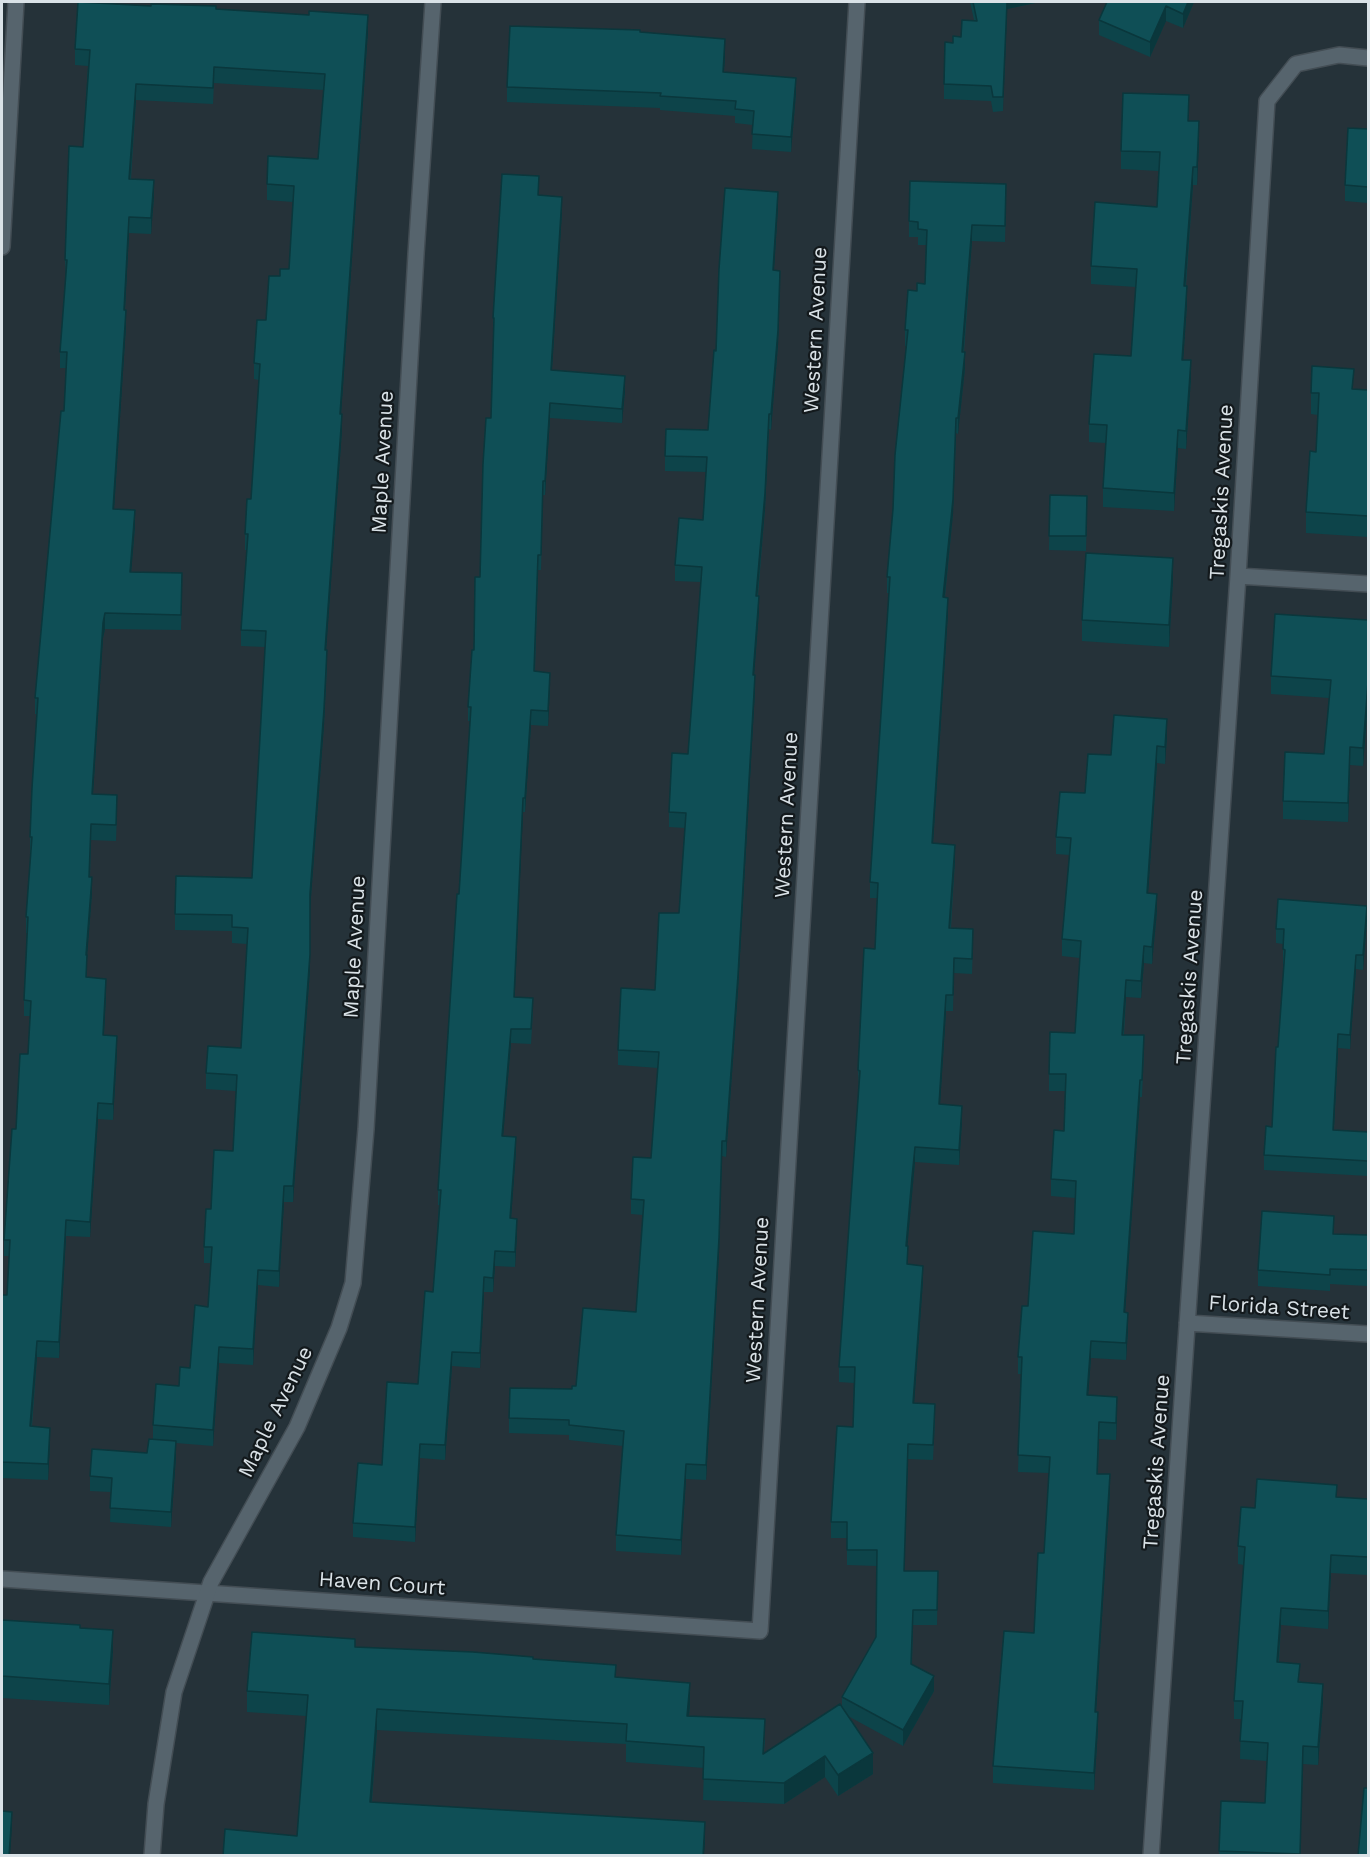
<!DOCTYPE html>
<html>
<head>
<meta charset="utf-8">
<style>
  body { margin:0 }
  #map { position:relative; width:1370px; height:1857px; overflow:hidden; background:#253239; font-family:"Work Sans",sans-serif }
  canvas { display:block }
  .frame { position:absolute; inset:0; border:3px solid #dae2e7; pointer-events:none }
</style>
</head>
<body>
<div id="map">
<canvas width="1370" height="1857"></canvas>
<div class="frame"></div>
</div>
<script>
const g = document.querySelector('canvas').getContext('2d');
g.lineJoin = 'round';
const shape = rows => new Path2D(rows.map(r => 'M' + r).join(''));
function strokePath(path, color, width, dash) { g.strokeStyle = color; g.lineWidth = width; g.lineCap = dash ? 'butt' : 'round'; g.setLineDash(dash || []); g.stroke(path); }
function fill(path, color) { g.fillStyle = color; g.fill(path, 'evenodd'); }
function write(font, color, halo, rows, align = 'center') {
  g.font = font + ' "Work Sans",sans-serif'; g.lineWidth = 4.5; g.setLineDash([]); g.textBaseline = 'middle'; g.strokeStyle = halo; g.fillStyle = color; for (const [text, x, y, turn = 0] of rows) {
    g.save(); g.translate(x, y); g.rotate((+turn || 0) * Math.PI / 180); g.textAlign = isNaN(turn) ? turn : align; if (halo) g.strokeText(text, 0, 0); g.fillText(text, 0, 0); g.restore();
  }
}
const minor = shape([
  [2,247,16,2],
  [1238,576,1368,584],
  [1187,1323,1368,1334],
  [2,1579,760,1631,857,2],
  [1151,1856,1238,576,1267,101,1296,64,1339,55,1368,58]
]);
const tertiary = shape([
  [152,1856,156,1804,174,1692,211,1582,297,1427,339,1328,353,1283,366,1129,416,254,433,2]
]);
const wall = shape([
  [970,2,1035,2,1035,3,1007,9,1003,111,993,112,991,101,944,99,944,84,953,43,961,37,974,20],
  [1107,2,1194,2,1183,28,1166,21,1150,57,1099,35,1099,20],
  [216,9,368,31,341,414,342,430,326,650,327,666,324,725,310,910,310,970,293,1202,284,1202,279,1287,258,1285,253,1365,219,1363,213,1446,176,1443,176,1456,171,1527,110,1522,111,1492,90,1491,90,1476,147,1453,153,1439,153,1425,179,1386,190,1368,208,1307,211,1263,204,1263,204,1247,211,1209,233,1151,236,1091,206,1089,206,1073,241,1048,247,944,232,943,232,931,175,930,175,914,252,878,265,647,241,646,241,630,247,550,245,550,245,534,251,499,259,380,254,379,254,363,266,320,280,276,289,269,293,202,267,200,267,184,318,159,324,90,214,83,213,104,136,100,131,179,154,196,151,234,129,233,125,310,126,326,114,509,135,526,131,572,182,589,181,630,105,629,103,638,93,794,117,811,116,841,91,840,90,877,92,893,87,955,87,978,106,994,104,1035,117,1052,113,1120,98,1119,90,1237,66,1236,59,1358,37,1357,32,1427,50,1443,48,1480,2,1478,2,1295,7,1295,9,1256,4,1256,4,1240,16,1129,28,1054,30,1016,24,1016,24,1000,27,933,26,933,26,917,31,853,30,853,30,837,37,714,35,714,35,698,64,411,66,368,60,368,60,352,66,275,65,260,83,147,88,66,75,65,75,49],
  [640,32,725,54,724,72,796,93,791,152,752,149,753,125,735,123,735,116,660,110,660,108,507,102,507,87],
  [1188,121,1199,140,1197,185,1193,185,1186,286,1187,304,1183,360,1191,378,1186,449,1178,448,1174,511,1103,507,1103,488,1106,443,1089,442,1089,424,1131,356,1136,287,1091,284,1091,266,1157,207,1159,171,1121,169,1121,151],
  [1368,129,1368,203,1345,201,1345,185],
  [538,195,562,211,552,370,625,391,622,423,550,418,545,495,543,495,541,570,538,570,535,671,550,687,548,726,531,725,525,812,523,812,514,997,533,1012,531,1044,511,1043,503,1136,516,1151,511,1218,517,1233,515,1267,495,1266,493,1292,484,1292,480,1368,452,1366,445,1460,420,1458,415,1542,353,1537,353,1523,382,1465,418,1384,433,1292,439,1205,438,1205,438,1190,459,894,470,721,468,721,468,707,480,577,491,418,494,333,493,333,493,318],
  [1006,200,1005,242,972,241,964,352,965,368,958,434,956,433,953,514,945,597,948,613,933,844,955,860,951,928,973,945,972,974,954,973,953,1011,946,1011,940,1104,962,1122,959,1165,915,1162,907,1246,908,1264,923,1281,914,1403,935,1420,933,1460,908,1459,904,1571,938,1571,937,1625,913,1625,912,1664,934,1691,903,1746,848,1716,873,1774,838,1796,825,1777,784,1804,703,1800,704,1768,626,1762,626,1744,377,1730,372,1802,705,1843,297,1836,306,1716,247,1712,247,1691,355,1647,533,1659,616,1677,690,1704,689,1716,765,1740,764,1753,842,1707,842,1697,876,1637,877,1566,847,1565,847,1538,831,1538,831,1522,853,1427,854,1383,839,1382,839,1367,859,1086,858,1070,875,949,877,898,870,898,870,882,889,593,887,593,887,577,907,346,905,346,905,330,917,291,925,284,926,245,918,245,918,237,909,237,909,221],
  [778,207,774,270,780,286,778,345,771,430,769,429,765,509,758,596,759,611,754,675,755,690,738,990,726,1157,722,1156,719,1253,706,1480,686,1479,681,1555,616,1551,616,1535,623,1446,569,1440,569,1435,509,1433,509,1418,576,1386,636,1312,643,1215,631,1214,631,1199,651,1158,658,1068,618,1065,618,1050,655,990,679,913,685,828,669,827,669,812,688,754,701,582,675,581,675,565,703,520,706,472,665,471,665,456,708,430,716,351],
  [1354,389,1368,390,1368,537,1306,533,1306,512,1316,452,1318,415,1311,414,1311,393],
  [1050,495,1087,510,1086,551,1049,550],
  [1173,580,1169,647,1082,641,1082,620],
  [1368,620,1368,701,1363,766,1350,765,1348,822,1283,819,1283,801,1324,754,1329,698,1271,694,1271,676],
  [1167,736,1165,764,1157,763,1148,893,1157,911,1152,964,1144,963,1141,998,1126,997,1124,1035,1144,1052,1142,1097,1140,1097,1125,1312,1128,1330,1126,1360,1091,1358,1088,1395,1117,1414,1116,1440,1099,1439,1098,1474,1110,1491,1096,1712,1098,1729,1094,1790,993,1783,993,1766,1034,1633,1044,1553,1049,1473,1018,1472,1021,1374,1018,1374,1018,1357,1028,1306,1074,1234,1075,1198,1051,1196,1051,1179,1064,1131,1065,1091,1049,1091,1049,1074,1075,1033,1080,958,1062,956,1062,939,1070,855,1056,854,1056,837,1111,755],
  [1367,920,1363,970,1356,969,1350,1049,1338,1048,1334,1130,1368,1132,1368,1176,1264,1170,1264,1155,1272,1127,1284,964,1283,964,1283,944,1276,943,1276,929],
  [1334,1234,1368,1235,1368,1286,1330,1284,1330,1291,1258,1286,1258,1270],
  [1337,1497,1368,1499,1368,1575,1331,1573,1328,1629,1281,1625,1279,1662,1323,1702,1318,1765,1303,1764,1300,1856,1219,1856,1221,1801,1265,1803,1267,1761,1240,1759,1241,1719,1234,1719,1234,1701,1244,1565,1238,1564,1238,1546,1255,1508],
  [2,1620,80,1628,113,1651,109,1705,2,1698]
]);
const shadedWall = shape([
  [1007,2,1035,2,1035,3,1007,9,1003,111],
  [1188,2,1194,2,1183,28,1183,14],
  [1166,6,1166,21,1150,57,1150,42],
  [368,15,368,31,340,429,340,414],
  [725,39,725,54,723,86,723,72],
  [796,78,796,93,791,152,791,137],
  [136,84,136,100,129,195,129,179],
  [1199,121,1199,140,1197,185,1197,167],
  [1193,167,1193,185,1184,304,1184,286],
  [154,180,154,196,151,234,151,218],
  [778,192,778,207,773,285,773,270],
  [562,197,562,211,551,385,551,370],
  [129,217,129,233,124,326,124,310],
  [972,225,972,241,962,368,962,352],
  [780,271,778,345,771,430,771,414],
  [1187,286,1187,304,1182,378,1182,360],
  [126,310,126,326,113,525,113,509],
  [965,352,965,368,958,434,958,418],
  [1191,360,1191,378,1186,449,1186,431],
  [625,376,625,391,622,423,622,409],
  [550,403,550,418,545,495,545,481],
  [342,414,342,430,325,666,325,650],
  [769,414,765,509,756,611,756,596],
  [956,418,953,514,943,613,943,597],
  [1178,430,1178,448,1174,511,1174,493],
  [135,510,135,526,130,587,130,572],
  [1173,558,1173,580,1169,647,1169,625],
  [759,596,759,611,753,690,753,675],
  [948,598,948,613,932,859,932,843],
  [105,613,105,629,103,638,92,810,92,794,103,623],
  [327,650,324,725,310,910,310,970,293,1202,293,1186,310,894],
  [550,673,550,687,548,726,548,711],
  [755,675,755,690,738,990,726,1157,726,1141],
  [1368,682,1368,701,1363,766,1363,748],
  [531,710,531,725,525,812,525,798],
  [1167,719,1167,736,1165,764,1165,747],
  [1157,746,1157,763,1147,910,1147,893],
  [1350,747,1350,765,1348,822,1348,803],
  [523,798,523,812,514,1012,514,997],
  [955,845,955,860,949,944,949,928],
  [92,877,92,893,86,971,86,955],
  [1157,894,1157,911,1152,964,1152,947],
  [1367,906,1367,920,1363,970,1363,955],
  [1144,946,1144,963,1141,998,1141,981],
  [1356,955,1356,969,1350,1049,1350,1035],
  [106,979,106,994,103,1051,103,1035],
  [1126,980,1126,997,1122,1051,1122,1035],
  [946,995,946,1011,939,1120,939,1104],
  [511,1029,511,1043,502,1150,502,1136],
  [1338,1034,1338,1048,1333,1145,1333,1130],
  [117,1036,117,1052,113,1120,113,1104],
  [1140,1080,1140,1097,1124,1329,1124,1312],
  [98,1103,98,1119,90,1237,90,1222],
  [962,1106,962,1122,959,1165,959,1150],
  [516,1137,516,1151,510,1233,510,1218],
  [722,1141,719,1253,706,1480,706,1465],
  [915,1147,915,1162,906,1262,906,1246],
  [284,1186,284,1202,279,1287,279,1271],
  [517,1219,517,1233,515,1267,515,1252],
  [66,1220,66,1236,59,1358,59,1342],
  [495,1251,495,1266,493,1292,493,1278],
  [923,1266,923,1281,913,1419,913,1403],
  [258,1270,258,1285,253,1365,253,1349],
  [484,1277,484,1292,480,1368,480,1353],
  [1128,1313,1128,1330,1126,1360,1126,1343],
  [37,1341,37,1357,30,1442,30,1426],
  [1091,1341,1091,1358,1087,1412,1087,1395],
  [219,1347,219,1363,213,1446,213,1430],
  [452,1352,452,1366,445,1460,445,1445],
  [1117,1397,1117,1414,1116,1440,1116,1423],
  [50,1428,50,1443,48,1480,48,1464],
  [176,1441,176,1456,171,1527,171,1512],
  [420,1444,420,1458,415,1542,415,1527],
  [686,1464,686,1479,681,1555,681,1540],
  [1110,1474,1110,1491,1095,1729,1095,1712],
  [1331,1555,1331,1573,1328,1629,1328,1611],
  [1281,1608,1281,1625,1277,1680,1277,1662],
  [113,1630,113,1651,109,1705,109,1684],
  [934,1676,934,1691,903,1746,903,1730],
  [690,1683,690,1704,687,1737,687,1716],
  [1323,1684,1323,1702,1318,1765,1318,1747],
  [377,1709,377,1730,370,1823,370,1802],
  [1098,1712,1098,1729,1094,1790,1094,1773],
  [873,1753,873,1774,838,1796,838,1775],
  [825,1756,825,1777,784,1804,784,1783],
  [12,1812,12,1827,10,1856,9,1856],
  [705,1822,705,1843,704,1856,703,1856]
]);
const building = shape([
  [78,2,151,6,151,4,216,6,216,9,309,15,309,11,368,15,340,414,342,414,325,650,327,650,324,709,310,894,310,954,293,1186,284,1186,279,1271,258,1270,253,1349,219,1347,213,1430,153,1425,156,1384,179,1386,180,1367,190,1368,195,1305,208,1307,212,1247,204,1247,206,1209,211,1209,214,1150,233,1151,237,1075,206,1073,208,1046,241,1048,248,928,232,927,232,915,175,914,176,876,252,878,266,631,241,630,248,534,245,534,247,499,251,499,260,364,254,363,257,320,266,320,269,276,280,276,280,269,289,269,294,186,267,184,268,156,318,159,325,74,214,67,213,88,136,84,129,179,154,180,151,218,129,217,124,310,126,310,113,509,135,510,130,572,182,573,181,615,105,613,103,623,92,794,117,795,116,825,91,824,89,877,92,877,86,955,87,955,86,977,106,979,103,1035,117,1036,113,1104,98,1103,90,1222,66,1220,59,1342,37,1341,30,1426,50,1428,48,1464,2,1462,2,1295,7,1295,10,1240,4,1240,12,1129,16,1129,20,1054,28,1054,31,1001,24,1000,28,917,26,917,32,837,30,837,32,788,38,698,35,698,61,411,64,411,67,352,60,352,67,260,65,260,69,146,83,147,90,50,75,49,78,2],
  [973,2,1007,2,1003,97,993,97,991,86,944,84,945,42,953,43,953,36,961,37,962,20,977,21,973,2],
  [1107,2,1188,2,1183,14,1166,6,1150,42,1099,20,1107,2],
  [510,26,640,30,640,32,725,39,723,72,796,78,791,137,752,134,754,111,735,109,736,101,660,96,661,93,507,87,510,26],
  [1123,93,1189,95,1188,121,1199,121,1197,167,1193,167,1184,286,1187,286,1182,360,1191,360,1186,431,1178,430,1174,493,1103,488,1107,425,1089,424,1094,354,1131,356,1137,269,1091,266,1095,202,1157,207,1160,152,1121,151,1123,93],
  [1348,128,1368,129,1368,187,1345,185,1348,128],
  [502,174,539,176,538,195,562,197,551,370,625,376,622,409,550,403,545,481,543,481,541,555,538,555,534,671,550,673,548,711,531,710,525,798,523,798,514,997,533,998,531,1029,511,1029,502,1136,516,1137,510,1218,517,1219,515,1252,495,1251,493,1278,484,1277,480,1353,452,1352,445,1445,420,1444,415,1527,353,1523,358,1463,382,1465,387,1382,418,1384,425,1291,433,1292,441,1190,438,1190,457,894,459,894,471,707,468,707,472,650,474,650,475,577,480,577,483,464,486,418,491,418,494,318,493,318,502,174],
  [910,181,1006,184,1005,226,972,225,962,352,965,352,958,418,956,418,953,499,943,597,948,598,932,843,955,845,949,928,973,929,972,959,954,958,953,995,946,995,939,1104,962,1106,959,1150,915,1147,912,1177,906,1246,908,1246,907,1264,923,1266,913,1403,935,1404,933,1445,908,1444,904,1571,938,1571,937,1610,913,1610,911,1664,934,1676,903,1730,842,1697,876,1637,877,1550,847,1550,847,1522,831,1522,837,1426,853,1427,855,1367,839,1367,860,1071,858,1070,864,948,875,949,878,883,870,882,890,577,887,577,893,509,895,455,908,330,905,330,908,290,917,291,917,283,925,284,927,230,918,229,918,222,909,221,910,181],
  [725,188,778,192,773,270,780,271,778,330,771,414,769,414,765,493,756,596,759,596,753,675,755,675,738,975,726,1141,722,1141,719,1238,706,1465,686,1464,681,1540,616,1535,624,1431,569,1425,569,1420,509,1418,510,1388,572,1389,572,1386,576,1386,583,1308,636,1312,644,1200,631,1199,633,1157,651,1158,659,1052,618,1050,621,988,655,990,659,913,679,913,686,813,669,812,672,753,688,754,702,567,675,565,679,518,703,520,707,457,665,456,666,429,708,430,714,350,716,351,719,269,725,188],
  [1312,366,1354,369,1352,389,1368,390,1368,516,1306,512,1310,451,1316,452,1319,393,1311,393,1312,366],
  [1050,495,1087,496,1086,536,1049,536,1050,495],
  [1086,553,1173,558,1169,625,1082,620,1086,553],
  [1275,614,1368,620,1368,682,1363,748,1350,747,1348,803,1283,801,1285,752,1324,754,1331,680,1271,676,1275,614],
  [1114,715,1167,719,1165,747,1157,746,1147,893,1157,894,1152,947,1144,946,1141,981,1126,980,1122,1035,1144,1035,1142,1080,1140,1080,1124,1312,1128,1313,1126,1343,1091,1341,1087,1395,1117,1397,1116,1423,1099,1422,1097,1474,1110,1474,1095,1712,1098,1712,1094,1773,993,1766,1004,1631,1034,1633,1038,1553,1044,1553,1050,1457,1018,1455,1022,1357,1018,1357,1022,1306,1028,1306,1033,1231,1074,1234,1076,1181,1051,1179,1054,1130,1064,1131,1066,1074,1049,1074,1050,1032,1075,1033,1081,941,1062,939,1071,838,1056,837,1060,792,1085,793,1088,754,1111,755,1114,715],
  [1278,899,1367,906,1363,955,1356,955,1350,1035,1338,1034,1333,1130,1368,1132,1368,1161,1264,1155,1266,1126,1272,1127,1276,1047,1278,1047,1285,950,1283,949,1284,929,1276,929,1278,899],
  [1262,1211,1334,1216,1333,1234,1368,1235,1368,1270,1330,1269,1330,1275,1258,1270,1262,1211],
  [149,1439,176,1441,171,1512,110,1508,112,1478,90,1476,92,1449,147,1453,149,1439],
  [1257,1479,1337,1485,1336,1497,1368,1499,1368,1557,1331,1555,1328,1611,1281,1608,1277,1662,1300,1664,1298,1682,1323,1684,1318,1747,1303,1746,1300,1854,1219,1851,1221,1801,1265,1803,1268,1743,1240,1741,1243,1701,1234,1701,1245,1547,1238,1546,1241,1507,1255,1508,1257,1479],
  [2,1620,80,1625,80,1628,113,1630,109,1684,2,1676,2,1620],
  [252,1632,355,1639,355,1647,473,1652,533,1657,533,1659,616,1665,615,1677,690,1683,687,1716,765,1719,763,1754,840,1704,873,1753,838,1775,825,1756,784,1783,703,1779,704,1747,626,1741,627,1724,377,1709,370,1802,705,1822,703,1856,223,1856,225,1829,297,1836,308,1695,247,1691,252,1632],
  [1364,1788,1368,1788,1368,1856,1358,1856,1364,1788],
  [2,1811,12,1812,9,1856,2,1856,2,1811]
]);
const streetNames = [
  ["Western Avenue",816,330,-87],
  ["Maple Avenue",383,462,-87],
  ["Tregaskis Avenue",1222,492,-87],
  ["Western Avenue",787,815,-87],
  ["Maple Avenue",355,947,-87],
  ["Tregaskis Avenue",1190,977,-86],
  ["Western Avenue",758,1300,-87],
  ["Florida Street",1279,1308,4],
  ["Maple Avenue",276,1412,-64],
  ["Tregaskis Avenue",1157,1462,-86],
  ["Haven Court",382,1584,4]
];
strokePath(minor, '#434d54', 18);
strokePath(tertiary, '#434d54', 18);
strokePath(minor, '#56646d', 15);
strokePath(tertiary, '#56646d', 15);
fill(wall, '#0d444a');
fill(shadedWall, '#0a373c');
fill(building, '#0f4f56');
strokePath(building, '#0a373c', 1.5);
write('21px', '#dae2e7', '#13191c', streetNames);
</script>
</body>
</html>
